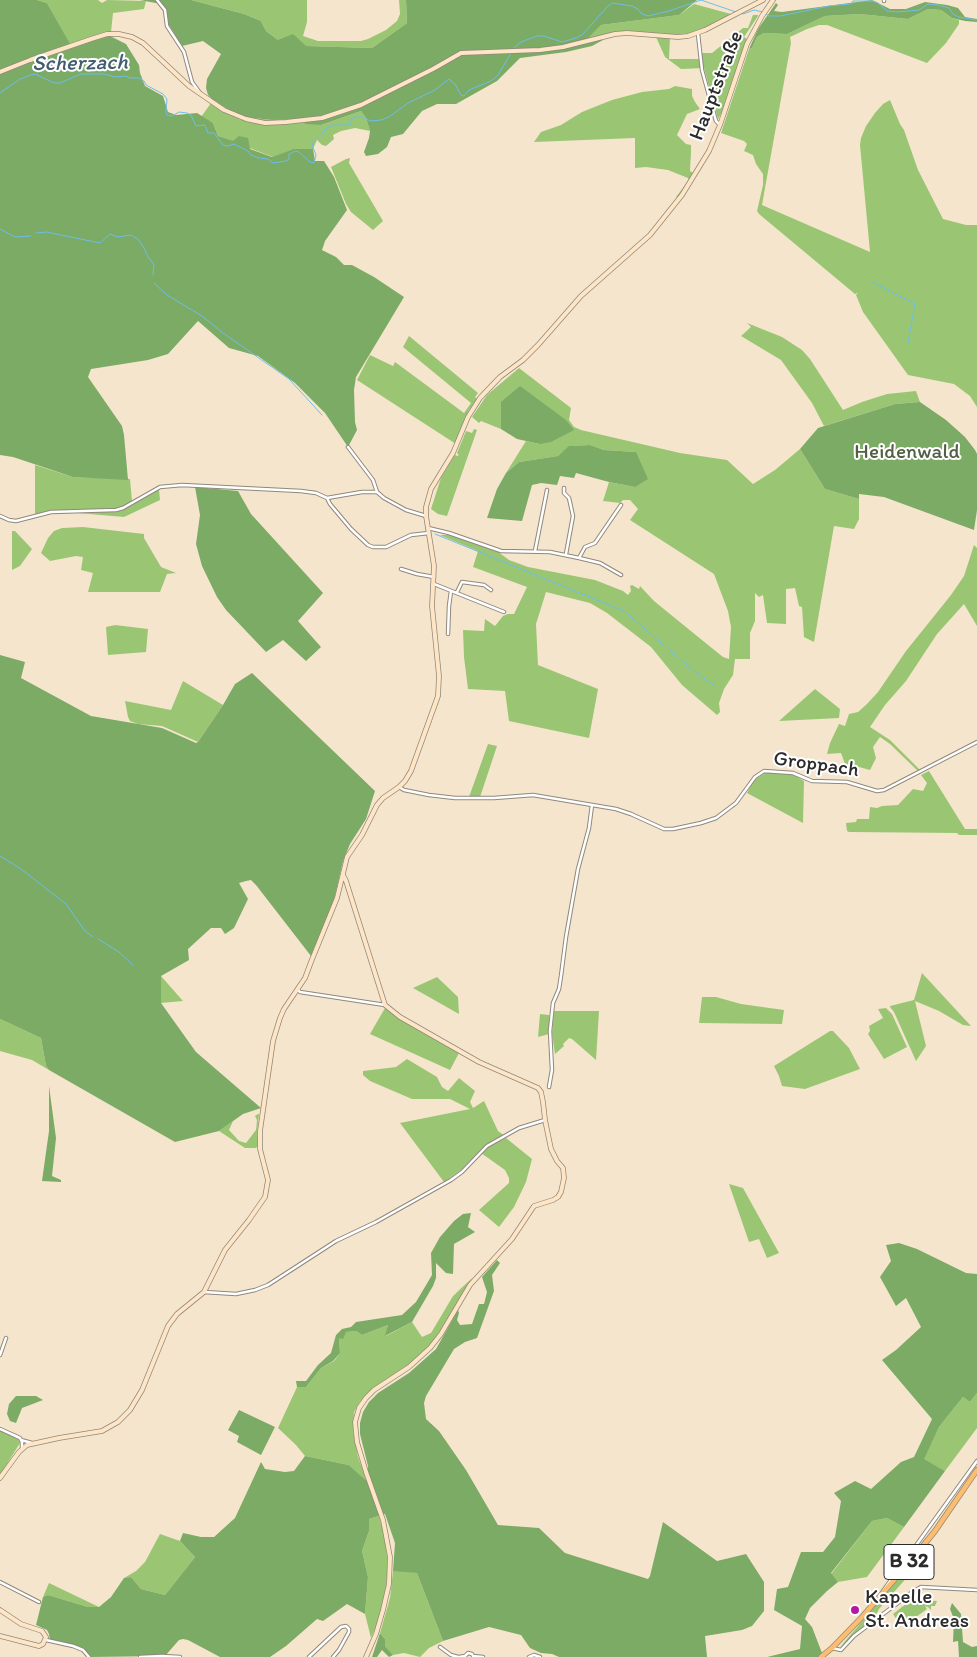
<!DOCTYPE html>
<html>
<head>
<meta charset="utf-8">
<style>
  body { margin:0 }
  canvas { display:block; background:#f5e5cd }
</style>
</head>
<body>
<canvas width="977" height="1657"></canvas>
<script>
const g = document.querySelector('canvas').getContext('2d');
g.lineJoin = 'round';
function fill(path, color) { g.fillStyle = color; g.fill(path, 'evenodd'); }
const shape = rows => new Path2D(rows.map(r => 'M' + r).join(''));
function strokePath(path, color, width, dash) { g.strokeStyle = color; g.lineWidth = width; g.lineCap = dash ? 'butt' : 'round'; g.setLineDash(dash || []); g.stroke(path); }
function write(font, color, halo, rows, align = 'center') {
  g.font = font + ' Itim,sans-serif'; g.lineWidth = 4; g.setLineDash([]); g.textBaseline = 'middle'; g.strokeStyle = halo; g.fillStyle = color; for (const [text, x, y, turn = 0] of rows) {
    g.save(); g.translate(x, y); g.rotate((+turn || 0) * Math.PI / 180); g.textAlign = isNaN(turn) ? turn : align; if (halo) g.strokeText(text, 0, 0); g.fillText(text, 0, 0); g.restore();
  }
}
const green = shape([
  [37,0,98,0,102,3,107,0,146,1,144,9,113,13,111,32,105,33,70,44,47,3],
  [191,0,307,0,307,22,303,36,318,41,361,41,368,39,386,30,397,21,400,14,399,0,406,0,407,23,372,48,305,46,278,40,266,31,261,21,244,14],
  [694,4,731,14,699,31,691,33,671,35,620,31,592,39,587,38,601,25,679,15],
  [928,9,941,10,952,18,959,20,959,24,946,43,927,63,827,25,819,25,807,29,790,37,791,43,762,205,870,252,860,145,861,138,866,126,875,113,883,104,890,100,900,124,904,130,918,170,943,219,966,225,977,225,977,407,970,396,954,384,908,375,863,312,856,295,858,293,855,294,759,214,757,211,763,185,763,174,756,164,753,155,744,151,747,144,744,141,721,133,749,49,752,48,757,37,764,33,787,34,825,16,860,14,908,19],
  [753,15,758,15,758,16,744,37,747,39,738,64,726,105,718,119,704,68,681,69,665,57,656,37,670,37,669,59,700,59,703,65,701,53,712,53,743,28,748,28],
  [675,86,692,89,692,96,695,102,700,109,687,114,677,135,686,144,691,145,691,152,690,171,695,174,679,198,676,197,689,180,688,178,668,170,646,167,635,168,635,138,534,142,541,132,561,125,582,112,612,100,642,92,669,89],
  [211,103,227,113,241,120,245,117,272,120,299,119,321,125,361,111,366,118,370,131,355,128,341,131,333,135,334,139,326,146,322,145,317,140,313,149,293,149,273,157,218,136,213,123,201,117],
  [350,158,349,163,383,221,373,230,351,212,346,204,331,167,346,159],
  [747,323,782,337,802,350,810,359,843,410,862,402,887,394,916,391,920,402,895,404,824,426,812,403,781,360,741,336,751,327],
  [409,336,478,393,475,397,477,399,469,410,456,444,357,380,370,355,393,366,395,362,464,413,471,403,403,347],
  [519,368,571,408,569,420,574,427,581,430,680,453,727,460,753,484,775,470,800,449,825,489,859,499,859,519,854,529,834,526,814,642,804,637,802,607,799,606,795,588,786,589,786,624,767,623,763,595,759,597,755,593,755,621,750,633,750,659,735,659,733,675,724,689,719,703,720,712,717,715,682,685,651,647,607,613,590,603,546,592,536,624,538,665,598,689,589,738,509,721,505,691,468,689,464,657,463,630,484,631,485,619,495,626,503,616,508,614,514,614,527,587,473,567,478,551,440,535,450,535,497,551,509,560,528,567,595,580,623,591,628,595,631,591,630,586,632,585,639,589,640,586,654,601,697,636,723,657,729,659,731,627,728,611,714,574,630,520,638,509,630,500,623,500,620,503,603,501,609,482,635,487,636,452,604,450,590,445,570,446,558,456,519,462,506,473,526,441,540,444,501,415,501,429,481,421,479,423,472,417,487,395],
  [474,429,477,430,447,516,438,514,431,509,441,478,455,455,457,456,459,455,457,453,466,431,472,433],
  [35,465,73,477,130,479,132,501,126,505,113,509,65,510,35,514],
  [159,489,160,500,124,517,66,512,111,512,120,510],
  [83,527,144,534,144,538,161,567,176,573,167,574,160,592,88,592,93,573,81,570,83,557,76,556,50,561,41,553,48,538,54,531,62,528],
  [12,531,15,531,32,549,20,566,12,570],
  [974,545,977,548,977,626,964,604,937,634,906,681,885,705,870,727,890,740,921,771,919,772,890,744,880,737,873,747,876,758,870,770,859,767,857,774,848,772,841,753,827,754,830,743,839,724,845,726,849,714,858,712,866,705,878,692,906,651,951,595,964,576],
  [115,625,148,629,146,652,108,655,106,627],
  [183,681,223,705,198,742,162,726,138,724,130,721,128,717,125,701,171,710],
  [815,689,840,709,839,718,779,721],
  [488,744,497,746,480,797,469,797],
  [929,771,965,829,977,829,977,835,959,835,957,833,849,832,847,831,846,823,856,822,857,819,869,819,870,807,877,808,882,806,898,805,913,789,923,791,927,783,921,775],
  [765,773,783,773,794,775,804,781,803,823,747,793,754,780],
  [922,973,971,1026,963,1025,939,1011,915,1001,926,1046,916,1061,894,1012,890,1007,890,1006,914,1000],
  [161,976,183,1001,161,1003],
  [437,977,458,997,459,1014,413,988],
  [702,997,716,997,741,1004,784,1010,782,1024,699,1023],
  [385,1008,459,1053,450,1070,370,1034],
  [886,1008,892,1014,907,1047,884,1059,868,1034,870,1031,869,1026,883,1018,878,1009],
  [554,1011,599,1011,596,1060,572,1039,569,1038,563,1044,564,1046,555,1054,552,1033],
  [540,1014,549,1015,549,1034,538,1037],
  [0,1019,41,1038,46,1066,49,1070,32,1060,0,1051],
  [830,1031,833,1031,849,1048,860,1069,805,1089,782,1086,779,1076,774,1066],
  [407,1059,437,1077,442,1087,448,1091,459,1078,475,1091,470,1102,473,1108,484,1101,498,1131,505,1136,487,1144,461,1170,444,1182,400,1123,470,1109,450,1099,412,1099,370,1081,363,1075,363,1071,396,1067],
  [258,1114,259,1114,257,1133,258,1146,256,1148,245,1148,219,1131,233,1121,229,1130,239,1141,246,1143,256,1130,257,1120,255,1116],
  [506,1138,532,1159,526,1182,514,1207,499,1227,479,1210,509,1183,509,1178,505,1170,481,1153,487,1147],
  [729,1184,743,1188,779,1253,767,1258,759,1239,749,1242],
  [472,1278,433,1342,412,1362,373,1388,359,1403,354,1412,353,1431,358,1457,367,1481,349,1465,305,1456,296,1445,278,1428,297,1387,306,1387,321,1368,334,1361,340,1353,339,1338,345,1332,356,1331,362,1335,388,1325,386,1336,412,1322,422,1337,431,1333,453,1296],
  [977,1393,977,1428,945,1471,923,1459,939,1427,963,1397,970,1402],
  [0,1431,18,1439,20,1443,0,1475],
  [379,1516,385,1539,388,1565,386,1588,379,1619,371,1638,365,1614,368,1577,362,1551,369,1531,369,1519],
  [887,1518,904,1527,867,1577,838,1582,831,1574,872,1521],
  [160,1534,180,1541,195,1557,165,1595,141,1589,131,1577,124,1578,136,1571,145,1562],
  [926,1547,924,1555,917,1566,879,1609,876,1615,840,1647],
  [400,1570,417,1573,443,1641,429,1648,420,1657,404,1653,393,1655,385,1646,385,1639,380,1633,390,1598,393,1571],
  [49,1583,99,1607,88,1607,48,1595,43,1597],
  [916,1596,920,1600,937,1601,935,1606,931,1606,931,1610,928,1607,925,1606,927,1609,905,1625,899,1623,893,1614]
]);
const forest = shape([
  [0,0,37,0,47,3,72,47,93,39,110,36,126,44,139,65,140,73,145,86,163,96,168,112,176,115,197,113,213,123,218,136,233,141,239,136,248,138,250,149,272,157,293,149,313,149,315,161,324,161,334,177,347,210,325,241,322,250,336,257,344,265,352,265,374,277,404,297,356,377,354,390,355,422,357,430,348,447,325,413,295,383,258,356,229,348,198,321,168,354,148,360,91,369,88,377,122,426,124,435,128,480,73,477,13,457,0,455],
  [140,0,191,0,244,14,261,21,266,31,278,40,293,34,306,46,372,48,407,23,406,0,697,0,679,15,601,25,588,38,603,40,592,46,566,52,520,58,497,81,456,104,437,104,422,111,403,134,391,137,387,147,378,154,366,156,364,152,369,138,370,131,366,118,361,111,321,125,306,124,299,119,272,120,245,117,236,114,213,100,208,95,206,88,207,79,221,54,203,41,182,46,166,20,161,4],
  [872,0,890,9,906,9,925,2,947,5,958,8,965,17,977,19,977,22,965,21,952,18,941,10,928,9,908,19,860,14,825,16,787,34,764,33,757,37,752,48,749,49,758,29,776,3,778,5,774,11,782,12],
  [520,386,566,420,574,430,551,442,540,444,517,439,501,429,501,402],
  [920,402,946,420,965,437,975,450,977,454,977,510,974,530,884,497,859,494,859,499,825,489,800,449,818,428,895,404],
  [590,445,604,450,636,452,648,479,635,487,609,482,576,473,574,478,560,476,557,485,541,483,532,485,522,521,487,518,497,489,506,473,519,462,558,456,569,446],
  [195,487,238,491,251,514,323,593,298,621,321,647,306,661,283,640,266,652,226,610,217,597,202,566,196,544,200,515],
  [0,655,25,662,21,678,91,716,162,728,196,743,198,742,223,705,235,684,252,673,375,791,366,819,350,844,343,861,334,900,311,956,256,885,251,880,246,881,239,883,248,899,234,928,225,934,221,928,211,928,188,949,189,960,161,976,161,1003,196,1052,261,1108,243,1114,219,1131,175,1142,49,1070,46,1066,41,1038,0,1019],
  [49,1086,56,1138,52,1176,61,1180,61,1182,42,1181,49,1131],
  [471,1213,468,1227,475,1232,454,1244,453,1274,446,1273,436,1263,436,1278,433,1286,412,1322,385,1336,388,1325,362,1335,356,1331,346,1332,343,1339,339,1338,340,1353,333,1361,321,1368,306,1387,297,1387,296,1381,306,1381,318,1365,331,1353,336,1335,342,1329,351,1327,356,1322,402,1315,416,1302,432,1275,431,1253,440,1237,454,1221,463,1214],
  [899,1243,917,1249,966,1273,977,1274,977,1393,970,1402,963,1397,939,1427,924,1459,945,1471,904,1527,887,1518,872,1521,831,1573,838,1582,827,1591,810,1608,805,1619,812,1627,822,1653,818,1657,767,1657,800,1649,802,1626,774,1610,777,1589,788,1587,801,1552,823,1552,835,1537,841,1501,834,1493,855,1481,871,1489,901,1462,914,1457,932,1419,882,1360,896,1350,921,1327,906,1298,896,1306,880,1277,891,1261,886,1245],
  [497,1260,500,1263,492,1275,494,1291,477,1338,465,1342,454,1349,426,1396,424,1403,426,1419,439,1431,466,1470,498,1525,539,1528,565,1553,648,1579,650,1576,663,1522,717,1561,746,1554,764,1582,764,1611,752,1626,742,1630,705,1636,707,1657,559,1657,552,1654,541,1653,530,1648,521,1635,489,1627,443,1641,417,1573,393,1571,395,1543,385,1514,369,1519,369,1531,362,1551,368,1577,365,1614,347,1604,323,1621,317,1619,286,1646,270,1657,220,1657,188,1640,183,1639,179,1640,165,1656,89,1657,83,1650,50,1641,49,1634,47,1630,36,1625,43,1597,48,1595,88,1607,99,1607,111,1597,124,1578,131,1577,141,1589,165,1595,195,1557,180,1541,183,1533,201,1537,214,1537,235,1518,261,1462,265,1469,285,1472,294,1471,305,1456,349,1465,367,1481,368,1466,360,1434,360,1423,363,1412,369,1402,378,1393,409,1373,436,1349,458,1310,459,1313,457,1320,460,1325,472,1324,479,1304,484,1304,487,1292,482,1277],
  [16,1396,36,1396,43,1400,22,1408,16,1423,10,1421,7,1414,9,1404],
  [239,1410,275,1427,261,1455,237,1442,239,1436,228,1430],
  [952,1603,961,1614,963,1642,972,1647,977,1646,977,1657,959,1657,958,1641,953,1642,954,1619,950,1609],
  [380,1633,385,1639,385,1646,393,1655,389,1657,382,1650,377,1657,372,1657]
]);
const stream = shape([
  [701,0,736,12],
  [740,13,743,14,754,10,763,12],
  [766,14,769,16,780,16,829,6,851,4,853,1,873,1,878,3,887,11,897,12,919,10,928,4,938,5,949,8,953,14,959,17,977,20],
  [513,50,516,46,521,42,537,36,544,36,562,42,576,38,583,34,607,7,612,3,632,6,638,9,642,14,648,16,669,11,701,0],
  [0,93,20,79,31,75,35,74,54,83,60,83,81,74,104,74,115,77,125,76,130,78,139,78,144,81,146,85,163,94,167,99,166,111,167,115,172,116,179,112,187,113,191,115,196,126,205,125,208,133,214,133,223,145,228,146,234,144,248,151,251,155,259,158,268,159,273,163,286,161,289,159,289,154,295,151,299,152,310,162,314,163,316,155,312,145,314,140,327,128,334,125,350,125,350,120,354,117,361,117,371,121,381,120,389,117,408,103,435,90,449,79,455,84,461,95,464,96,469,90,491,81,498,75,511,53],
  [0,229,15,237,31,236],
  [36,233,46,232,100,243,110,234,118,237,131,235,138,239,144,248,148,257,152,262,154,265,153,275],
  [872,282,915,304,908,343],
  [154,283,167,295,202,316,223,333,289,379,322,415],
  [435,534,624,611,694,671,715,686],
  [0,856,21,869,66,904,85,931,93,937],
  [98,939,119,952,133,965]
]);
const street = shape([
  [157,0,165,10,167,26,184,52,192,82,200,93],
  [884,1,884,0],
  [698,34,702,70,716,121,720,125],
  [348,447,373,480,377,492],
  [564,488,564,493,569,498,573,516,566,554],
  [327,498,330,504,351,529,368,545,373,547,386,547,411,535,429,533],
  [0,516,9,520,16,521,51,512,116,510,123,508,160,487,182,485,301,491,316,493,327,498,362,492,377,492,384,498,406,510,426,516],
  [428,528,449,533,501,551,550,552,579,558,585,547,595,543,621,505],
  [535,551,547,490],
  [579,558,600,563,621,575],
  [401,569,417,574,434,577],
  [434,584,504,612],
  [457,592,462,582,484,585,491,590],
  [448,634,449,606,451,591],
  [399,787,404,790,429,795,455,798,494,798,533,795,616,809,631,814,664,829,673,829,701,823,716,818,736,803,755,777,764,771,793,773,812,781,847,782,877,791,884,790,977,742],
  [298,990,300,992,385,1005],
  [549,1087,552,1070,550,1031,553,1003,559,989,561,976,566,937,578,869,589,828,592,805],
  [204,1292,236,1294,255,1290,268,1285,336,1241,376,1222,451,1180,462,1172,487,1146,519,1128,545,1120],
  [0,1355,6,1338],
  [0,1429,20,1438,22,1442,22,1448],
  [21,1440,32,1443],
  [0,1582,39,1602],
  [883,1591,977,1461],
  [46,1640,73,1646,83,1650,89,1657],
  [440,1647,451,1655,458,1657],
  [832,1648,841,1650,854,1636,911,1593,921,1587,977,1590],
  [140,1657,162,1656,180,1657],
  [309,1657,341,1627,346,1626,349,1629,349,1632,339,1650,333,1657],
  [459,1657,465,1656,468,1653,472,1654,473,1656,483,1657],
  [529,1657,534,1655,540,1657]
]);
const secondary = shape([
  [0,72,30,60,91,39,107,34,119,34,132,37,143,43,189,86,224,110,246,119,265,123,286,122,322,118,361,105,433,69,461,53,540,50,563,47,615,34,627,33,678,37,688,36,705,30,763,0],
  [343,875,346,881,385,1005,400,1017,479,1062,538,1088,541,1092,543,1102,545,1120,551,1149,557,1161,563,1168,564,1178,561,1192,558,1197,553,1200,534,1206,512,1239,470,1285,441,1334,430,1348,409,1367,374,1390,366,1398,359,1408,355,1422,357,1442,366,1472,383,1520,390,1557,389,1584,383,1610,376,1634,366,1657],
  [0,1478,19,1452,27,1445,59,1438,102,1431,118,1422,130,1410,142,1390,168,1326,177,1314,204,1292,225,1250,249,1220,265,1197,268,1180,260,1149,260,1131,273,1041,280,1018,284,1009,305,978,311,962,337,898,347,857,362,835,377,805,383,798,399,787,405,781,411,771,438,696,439,676,432,606,434,566,426,516,426,507,431,489,453,453,468,417,480,398,500,377,523,360,538,345,581,296,650,235,682,195,709,151,720,125,747,44,762,16,773,0],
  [0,1610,21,1624,42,1631,46,1637,43,1644,39,1646,0,1636]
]);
const primary = shape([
  [821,1657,832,1648,863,1616,918,1552,935,1531,977,1470]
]);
const markers = [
  [855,1610,5,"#b5179e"]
];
const shields = [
  [909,1562,50]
];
const shieldNames = [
  ["B 32",909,1562]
];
const streetNames = [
  ["Hauptstraße",717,86,-69],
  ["Groppach",816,765,8]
];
const parkNames = [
  ["Heidenwald",907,453]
];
const poiNames = [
  ["Kapelle",865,1598],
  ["St. Andreas",865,1622]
];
const waterNames = [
  ["Scherzach",80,64,-1]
];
fill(green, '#9ac673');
fill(forest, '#7bab65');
strokePath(stream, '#6ebee9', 1);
strokePath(street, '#90887c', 4.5);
strokePath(secondary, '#90887c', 5.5);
strokePath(primary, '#90887c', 6);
strokePath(street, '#fff', 2.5);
strokePath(secondary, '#fee5c5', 4);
strokePath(primary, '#fcbd6f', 4.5);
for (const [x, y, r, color] of markers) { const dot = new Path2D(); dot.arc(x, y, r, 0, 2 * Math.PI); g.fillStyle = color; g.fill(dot); strokePath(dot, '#fff', 2); }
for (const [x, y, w] of shields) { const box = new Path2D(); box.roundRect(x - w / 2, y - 17.5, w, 35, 4); g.fillStyle = '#fff'; g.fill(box); strokePath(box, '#2b2b2b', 1); }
write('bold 20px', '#2b2b2b', null, shieldNames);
write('21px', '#2b2b2b', '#fff', streetNames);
write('21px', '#526144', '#fff', parkNames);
write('21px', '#2b2b2b', '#fff', poiNames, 'left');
write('italic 22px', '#425e6e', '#fff', waterNames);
</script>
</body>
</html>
